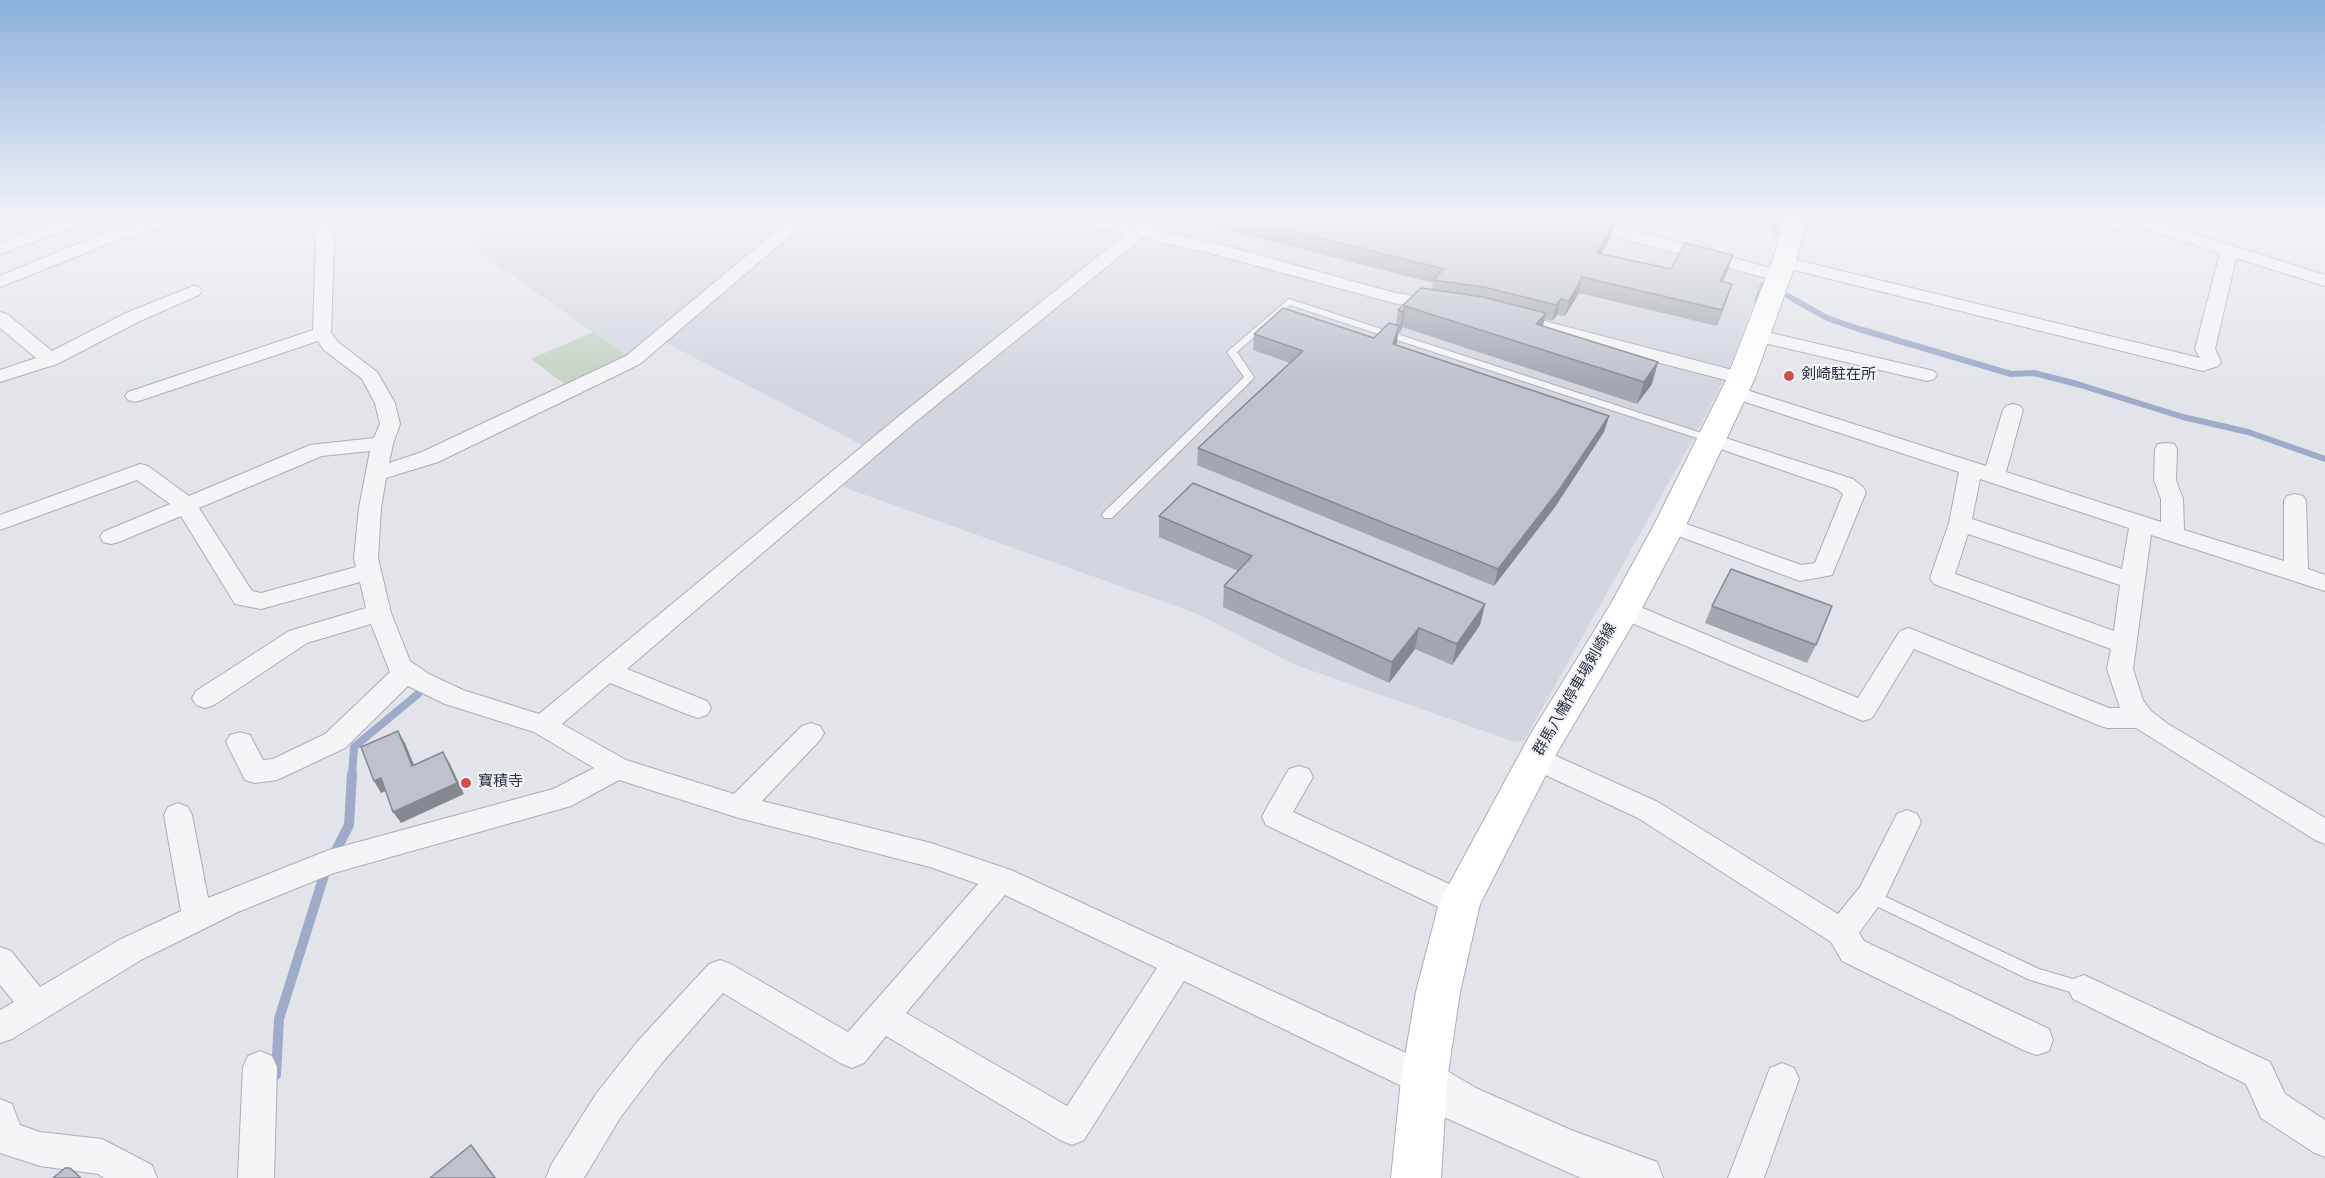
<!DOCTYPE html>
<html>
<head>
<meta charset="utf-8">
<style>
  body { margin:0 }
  canvas { display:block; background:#e2e4ea }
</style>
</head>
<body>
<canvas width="2325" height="1178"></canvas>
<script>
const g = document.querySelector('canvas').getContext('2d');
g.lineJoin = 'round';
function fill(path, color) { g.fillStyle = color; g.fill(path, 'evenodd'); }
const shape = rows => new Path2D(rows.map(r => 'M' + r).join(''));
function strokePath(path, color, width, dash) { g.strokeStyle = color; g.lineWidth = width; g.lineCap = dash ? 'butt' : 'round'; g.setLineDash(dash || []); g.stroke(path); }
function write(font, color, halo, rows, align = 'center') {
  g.font = font + ' "Source Sans 3","Noto Sans JP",sans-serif'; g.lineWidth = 4.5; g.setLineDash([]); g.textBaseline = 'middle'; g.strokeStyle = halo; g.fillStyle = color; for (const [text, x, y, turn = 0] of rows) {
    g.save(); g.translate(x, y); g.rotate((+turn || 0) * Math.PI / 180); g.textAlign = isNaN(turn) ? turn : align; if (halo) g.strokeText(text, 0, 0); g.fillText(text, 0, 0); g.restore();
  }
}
const built = shape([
  [472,219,1565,219,1738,267,1751,275,1763,277,1731,365,1696,434,1524,741,1515,742,1293,664,1198,614,843,487,864,446,659,339,633,360,471,247,484,231]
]);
const green = shape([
  [593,332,629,357,570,388,531,359]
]);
const streamFar2 = shape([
  [1770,219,1776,233],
  [1788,296,1827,318,1859,329,2011,374,2034,373,2077,384,2183,417,2248,432,2325,459],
  [1757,302,1763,285]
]);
const streamFar1 = shape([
  [352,776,354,747,418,694]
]);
const stream = shape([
  [333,856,349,825,352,774],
  [276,1075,279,1019,326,869]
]);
const service = shape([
  [1289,299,1714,437,1715,439,1710,442,1706,441,1290,305,1237,352,1254,377,1253,379,1112,518,1104,518,1102,515,1104,512,1244,377,1227,352,1289,299],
  [1871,890,2039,969,2090,984,2092,989,2090,994,2084,996,2030,980,1866,901,1863,896,1866,891,1871,890]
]);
const minor = shape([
  [65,219,86,220,84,224,0,254,0,243,65,219],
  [154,219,180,219,178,223,113,242,0,287,0,276,101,234,154,219],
  [314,219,330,219,334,242,331,333,338,342,377,372,395,403,400,424,393,444,389,463,422,452,626,356,791,219,809,219,640,364,438,462,386,478,381,508,378,558,391,613,410,661,429,674,463,690,539,714,899,416,1126,234,1074,223,1072,219,1104,219,1136,226,1145,219,1163,219,1152,230,1215,243,1395,293,1445,301,1448,305,1445,309,1439,311,1394,303,1206,252,1142,238,913,424,627,669,707,701,711,708,707,715,698,718,689,715,610,683,562,724,626,760,734,794,802,726,811,723,820,726,824,733,820,740,762,801,931,843,1011,870,1406,1053,1436,1069,1441,1080,1436,1091,1424,1096,1412,1091,1184,981,1084,1140,1072,1145,1060,1140,886,1036,864,1063,852,1068,840,1063,723,993,661,1064,620,1118,584,1178,546,1178,551,1165,596,1094,637,1042,709,964,720,960,731,964,848,1032,978,884,930,867,739,818,619,780,571,806,334,873,238,912,141,960,12,1039,0,1043,0,1010,14,1002,0,985,0,947,11,951,40,987,119,940,181,911,164,815,168,807,178,803,188,807,192,815,208,898,329,850,553,789,594,768,534,732,445,704,408,686,345,748,277,780,255,783,245,780,226,742,230,735,240,732,250,735,263,760,273,759,325,734,390,672,371,624,307,643,214,705,205,708,196,705,192,698,196,691,289,631,366,608,360,582,261,609,235,604,181,516,119,542,111,544,103,542,100,537,103,532,170,504,137,480,0,530,0,515,140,464,148,466,189,496,310,445,374,438,380,424,375,403,362,379,324,350,318,341,142,400,135,402,128,400,125,396,128,392,313,330,316,242,314,219],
  [370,451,359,508,354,558,356,567,261,593,252,591,199,508,322,456,370,451],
  [1005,895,1157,968,1067,1106,906,1013,1005,895],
  [1565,219,1592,219,1785,272,1788,276,1785,280,1773,280,1567,223,1565,219],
  [1882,219,1898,219,1894,233,1882,233,1880,229,1882,219],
  [2090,219,2116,219,2124,222,2123,219,2148,219,2325,275,2325,286,2236,258,2215,349,2221,362,2218,366,2203,371,1778,266,1775,262,1778,258,1784,257,2200,358,2195,349,2220,253,2138,227,2134,232,2128,233,2092,223,2090,219],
  [193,286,199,287,202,291,199,295,140,321,57,364,0,382,0,370,36,358,0,328,0,312,7,314,52,351,126,313,193,286],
  [1525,316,1748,374,1751,378,1748,382,1741,384,1518,326,1516,322,1518,318,1525,316],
  [1758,330,1934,371,1937,375,1934,379,1927,381,1751,340,1749,336,1751,332,1758,330],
  [1734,386,1986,466,2003,410,2006,406,2013,404,2020,406,2023,410,2006,472,2161,522,2161,499,2154,480,2155,449,2158,444,2166,443,2174,444,2177,449,2176,480,2183,499,2184,530,2284,561,2284,501,2287,496,2295,494,2303,496,2306,501,2308,569,2325,575,2325,591,2151,535,2133,669,2143,700,2151,711,2168,724,2325,818,2325,844,2315,840,2136,728,2107,728,2098,725,1914,649,1872,718,1863,721,1615,616,1612,610,1615,604,1624,602,1633,604,1858,698,1900,631,1909,628,2109,708,2120,708,2107,669,2111,649,1934,584,1930,578,1949,523,1959,472,1727,396,1724,392,1727,388,1734,386],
  [1980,479,2129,528,2122,569,1972,519,1980,479],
  [1968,534,2120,585,2114,631,1955,574,1968,534],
  [1710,433,1853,479,1863,487,1866,492,1832,575,1800,581,1662,530,1659,525,1662,520,1670,518,1801,565,1815,563,1843,494,1837,489,1703,443,1699,439,1703,435,1710,433],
  [1536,747,1658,802,1838,914,1860,887,1897,814,1907,810,1917,814,1921,822,1886,896,1859,933,1864,941,2049,1029,2053,1040,2049,1051,2037,1055,2025,1051,1842,961,1831,942,1638,818,1526,766,1522,758,1526,750,1536,747],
  [1299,766,1309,769,1313,777,1293,812,1471,894,1475,903,1471,912,1460,916,1449,912,1266,825,1262,817,1266,809,1289,769,1299,766],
  [2084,975,2270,1062,2285,1094,2325,1120,2325,1157,2313,1152,2261,1118,2246,1084,2073,999,2068,989,2073,979,2084,975],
  [260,1051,272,1056,277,1067,274,1178,238,1178,243,1067,248,1056,260,1051],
  [1782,1063,1794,1068,1799,1079,1764,1178,1728,1178,1770,1068,1782,1063],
  [0,1099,12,1104,20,1125,40,1132,102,1139,152,1165,157,1178,104,1178,98,1174,40,1166,0,1153,0,1099]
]);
const tertiary = shape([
  [1424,1060,1439,1066,1476,1088,1571,1130,1657,1162,1663,1178,1581,1178,1446,1118,1409,1094,1403,1080,1409,1066,1424,1060]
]);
const secondary = shape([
  [1785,219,1807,219,1796,262,1755,378,1686,525,1641,610,1558,751,1480,904,1460,992,1447,1080,1441,1178,1391,1178,1401,1080,1416,992,1439,903,1530,735,1609,607,1654,525,1727,378,1772,262,1785,219]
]);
const wall = shape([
  [1192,219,1601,219,1614,222,1611,237,1601,254,1671,269,1733,255,1728,270,1723,281,1727,299,1717,326,1579,293,1565,316,1557,315,1552,321,1544,319,1543,326,1652,384,1637,404,1402,327,1400,333,1398,332,1396,345,1609,416,1604,432,1555,507,1494,586,1197,465,1198,448,1290,363,1253,350,1254,334,1374,338,1396,325,1398,310,1432,290,1433,283,1192,221],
  [1159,516,1485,604,1480,625,1452,665,1415,649,1389,683,1223,607,1224,586,1238,571,1159,537],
  [1712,606,1816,645,1807,663,1705,623]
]);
const shadedWall = shape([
  [1614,222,1611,237,1593,268,1597,253],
  [1733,255,1728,270,1715,296,1720,281],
  [1582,277,1579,293,1565,316,1569,301],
  [1732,284,1727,299,1717,326,1722,310],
  [1561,299,1557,315,1552,321,1556,305],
  [1405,306,1402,327,1400,333,1403,312],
  [1546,313,1541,334,1536,324],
  [1399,326,1397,342,1391,360,1393,344],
  [1658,362,1652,384,1637,404,1644,382],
  [1609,416,1604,432,1555,507,1494,586,1498,569],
  [1485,604,1480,625,1452,665,1457,644],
  [1419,628,1415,649,1389,683,1392,662],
  [398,731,405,743,419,777,412,766],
  [443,752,450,764,464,794,401,823,393,812],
  [381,778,388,790,381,793,374,781]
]);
const building = shape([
  [1244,219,1601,219,1614,222,1597,253,1671,269,1685,243,1733,255,1720,281,1732,284,1722,310,1582,277,1569,301,1561,299,1556,305,1484,287,1433,280,1444,269,1244,219],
  [1421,288,1483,297,1546,313,1536,324,1658,362,1644,382,1405,306,1403,312,1398,310,1421,288],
  [1283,308,1374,338,1389,323,1399,326,1393,344,1609,416,1559,490,1498,569,1198,448,1303,351,1254,334,1283,308],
  [1193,483,1485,604,1457,644,1419,628,1392,662,1224,586,1252,556,1159,516,1193,483],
  [1731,569,1832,606,1816,645,1712,606,1731,569],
  [398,731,412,766,443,752,457,783,393,812,381,778,374,781,361,747,398,731],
  [471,1145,495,1178,430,1178,471,1145],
  [65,1168,70,1168,81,1178,53,1178,65,1168]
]);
const markers = [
  [1789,376,6,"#cb514b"],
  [466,783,6,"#cb514b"]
];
const poiNames = [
  ["剣崎駐在所",1801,376],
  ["寶積寺",478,783]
];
const streetNames = [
  ["群馬八幡停車場剣崎線",1576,690,-60]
];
fill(built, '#d4d6df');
fill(green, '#c4d4c4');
strokePath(streamFar2, '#9eabc9', 6);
strokePath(streamFar1, '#9eabc9', 8);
strokePath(stream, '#9eabc9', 10);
strokePath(service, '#abadb8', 2);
strokePath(minor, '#abadb8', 2);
strokePath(tertiary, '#abadb8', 2);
strokePath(secondary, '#abadb8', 2);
fill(service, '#f5f5f8');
fill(minor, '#f5f5f8');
fill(tertiary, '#f5f5f8');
fill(secondary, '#fff');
fill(wall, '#a4a7b0');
fill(shadedWall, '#868890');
fill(building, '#bfc2cd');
strokePath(building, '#868890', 1.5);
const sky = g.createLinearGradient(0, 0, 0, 384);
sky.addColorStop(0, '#8ab0dc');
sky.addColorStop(0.57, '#f2f3f6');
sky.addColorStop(1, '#f2f3f600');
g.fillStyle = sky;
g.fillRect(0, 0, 2325, 384);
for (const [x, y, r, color] of markers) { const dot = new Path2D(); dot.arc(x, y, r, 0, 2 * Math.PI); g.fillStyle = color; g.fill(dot); strokePath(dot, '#f2f3f7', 2); }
write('15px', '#2b2e42', '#f2f3f7', poiNames, 'left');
write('15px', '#2b2e42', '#f2f3f7', streetNames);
</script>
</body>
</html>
